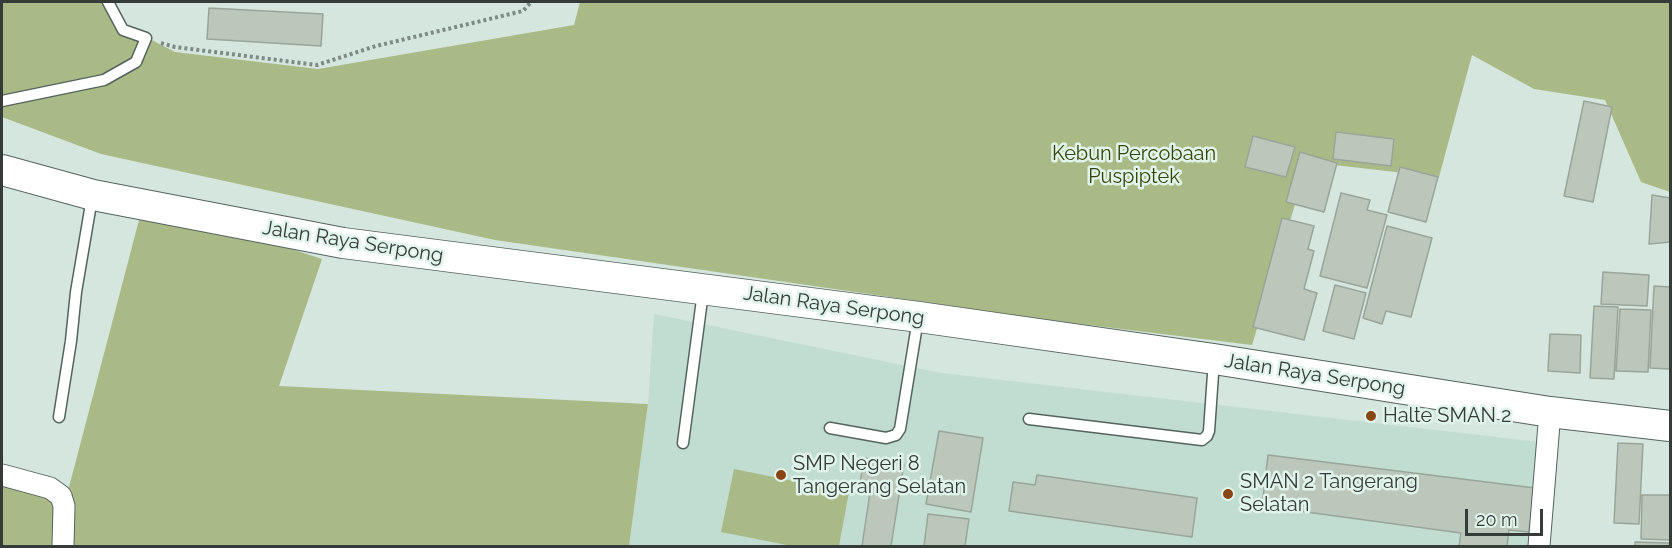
<!DOCTYPE html>
<html>
<head>
<meta charset="utf-8">
<style>
  body { margin:0 }
  #map { position:relative; width:1672px; height:548px; overflow:hidden; background:#d4e6de; font-family:Raleway,sans-serif }
  canvas { display:block }
  .frame { position:absolute; inset:0; border:3px solid #343b38; pointer-events:none }
  .scale { position:absolute; left:1465px; top:509px; width:78px; height:27px; box-sizing:border-box; border:3px solid #343b38; border-top:0; padding-left:8px; font-size:18px; line-height:21px; white-space:nowrap; color:#343b38; -webkit-text-stroke:4px #e1f4eb; paint-order:stroke }
</style>
</head>
<body>
<div id="map">
<canvas width="1672" height="548"></canvas>
<div class="frame"></div>
<div class="scale">20 m</div>
</div>
<script>
const g = document.querySelector('canvas').getContext('2d');
g.lineJoin = 'round';
function fill(path, color) { g.fillStyle = color; g.fill(path, 'evenodd'); }
const shape = rows => new Path2D(rows.map(r => 'M' + r).join(''));
function strokePath(path, color, width, dash) { g.strokeStyle = color; g.lineWidth = width; g.lineCap = dash ? 'butt' : 'round'; g.setLineDash(dash || []); g.stroke(path); }
function write(font, color, halo, rows, align = 'center') {
  g.font = font + ' Raleway,sans-serif'; g.lineWidth = 5; g.setLineDash([]); g.textBaseline = 'middle'; g.strokeStyle = halo; g.fillStyle = color; for (const [text, x, y, turn = 0] of rows) {
    g.save(); g.translate(x, y); g.rotate((+turn || 0) * Math.PI / 180); g.textAlign = isNaN(turn) ? turn : align; if (halo) g.strokeText(text, 0, 0); g.fillText(text, 0, 0); g.restore();
  }
}
const built = shape([
  [654,314,941,373,1539,442,1532,546,629,546,648,404]
]);
const green = shape([
  [2,2,104,2,111,19,175,52,318,69,574,25,580,2,1670,2,1670,192,1641,182,1605,100,1534,89,1472,55,1439,177,1308,162,1252,345,1056,321,495,240,101,154,2,117],
  [144,201,322,259,279,386,648,404,629,546,2,546,2,473,68,491],
  [734,469,849,492,839,546,792,546,721,532]
]);
const building = shape([
  [209,8,323,14,321,46,207,39,209,8],
  [1584,101,1612,107,1593,202,1564,196,1584,101],
  [1336,132,1394,139,1391,166,1333,159,1336,132],
  [1253,136,1295,147,1286,177,1245,167,1253,136],
  [1300,152,1337,163,1324,212,1286,202,1300,152],
  [1400,167,1438,177,1426,222,1388,212,1400,167],
  [1341,193,1370,200,1367,210,1387,215,1367,288,1320,276,1341,193],
  [1652,195,1670,198,1670,242,1649,244,1652,195],
  [1282,218,1314,226,1308,249,1314,251,1304,289,1317,293,1304,340,1253,327,1282,218],
  [1387,226,1432,238,1411,317,1386,311,1382,324,1363,318,1387,226],
  [1603,272,1649,275,1647,306,1601,304,1603,272],
  [1335,285,1366,293,1354,339,1323,331,1335,285],
  [1654,286,1670,287,1670,369,1650,368,1654,286],
  [1594,306,1618,307,1614,379,1590,378,1594,306],
  [1620,309,1651,310,1648,372,1616,371,1620,309],
  [1550,334,1581,335,1580,373,1548,371,1550,334],
  [939,431,983,438,971,512,926,504,939,431],
  [1618,443,1643,444,1639,524,1614,523,1618,443],
  [1268,455,1535,488,1529,532,1509,530,1507,546,1459,546,1461,533,1262,506,1268,455],
  [864,458,904,464,891,546,862,546,871,486,860,484,864,458],
  [1037,475,1197,498,1192,537,1009,511,1013,482,1035,485,1037,475],
  [1642,495,1670,495,1670,540,1641,539,1642,495],
  [928,514,969,519,965,546,924,546,928,514],
  [1635,542,1670,543,1670,546,1635,546,1635,542]
]);
const path = shape([
  [161,43,175,47,317,65,376,46,523,11,531,2]
]);
const lane = shape([
  [2,101,104,80,136,62,146,38,123,30,108,2],
  [59,417,71,341,76,292,92,198],
  [1029,419,1202,440,1207,436,1209,431,1214,360],
  [830,428,886,438,896,435,900,429,918,319],
  [683,443,703,292]
]);
const street = shape([
  [2,475,50,488,61,496,64,506,63,546],
  [1539,546,1550,412]
]);
const secondary = shape([
  [2,170,93,195,343,243,919,317,1214,359,1550,412,1670,426]
]);
const markers = [
  [1371,416,6,"#884613"],
  [781,475,6,"#884613"],
  [1228,494,6,"#884613"]
];
const parkNames = [
  ["Kebun Percobaan",1134,154],
  ["Puspiptek",1134,177]
];
const streetNames = [
  ["Jalan Raya Serpong",353,242,9],
  ["Jalan Raya Serpong",834,306,8],
  ["Jalan Raya Serpong",1315,375,9]
];
const poiNames = [
  ["Halte SMAN 2",1383,416],
  ["SMP Negeri 8",793,464],
  ["Tangerang Selatan",793,487],
  ["SMAN 2 Tangerang",1240,482],
  ["Selatan",1240,505]
];
fill(built, '#c1dcd0');
fill(green, '#aaba86');
fill(building, '#bac7ba');
strokePath(building, '#99a599', 1.5);
strokePath(lane, '#54645d', 13);
strokePath(street, '#54645d', 23);
strokePath(secondary, '#54645d', 32);
strokePath(path, '#7e8a85', 4, [3, 3]);
strokePath(lane, '#fff', 10);
strokePath(street, '#fff', 21);
strokePath(secondary, '#fff', 30);
for (const [x, y, r, color] of markers) { const dot = new Path2D(); dot.arc(x, y, r, 0, 2 * Math.PI); g.fillStyle = color; g.fill(dot); strokePath(dot, '#e1f4eb', 2); }
write('20px', '#374408', '#e1f4eb', parkNames);
write('20px', '#343b38', '#e1f4eb', streetNames);
write('20px', '#343b38', '#e1f4eb', poiNames, 'left');
</script>
</body>
</html>
